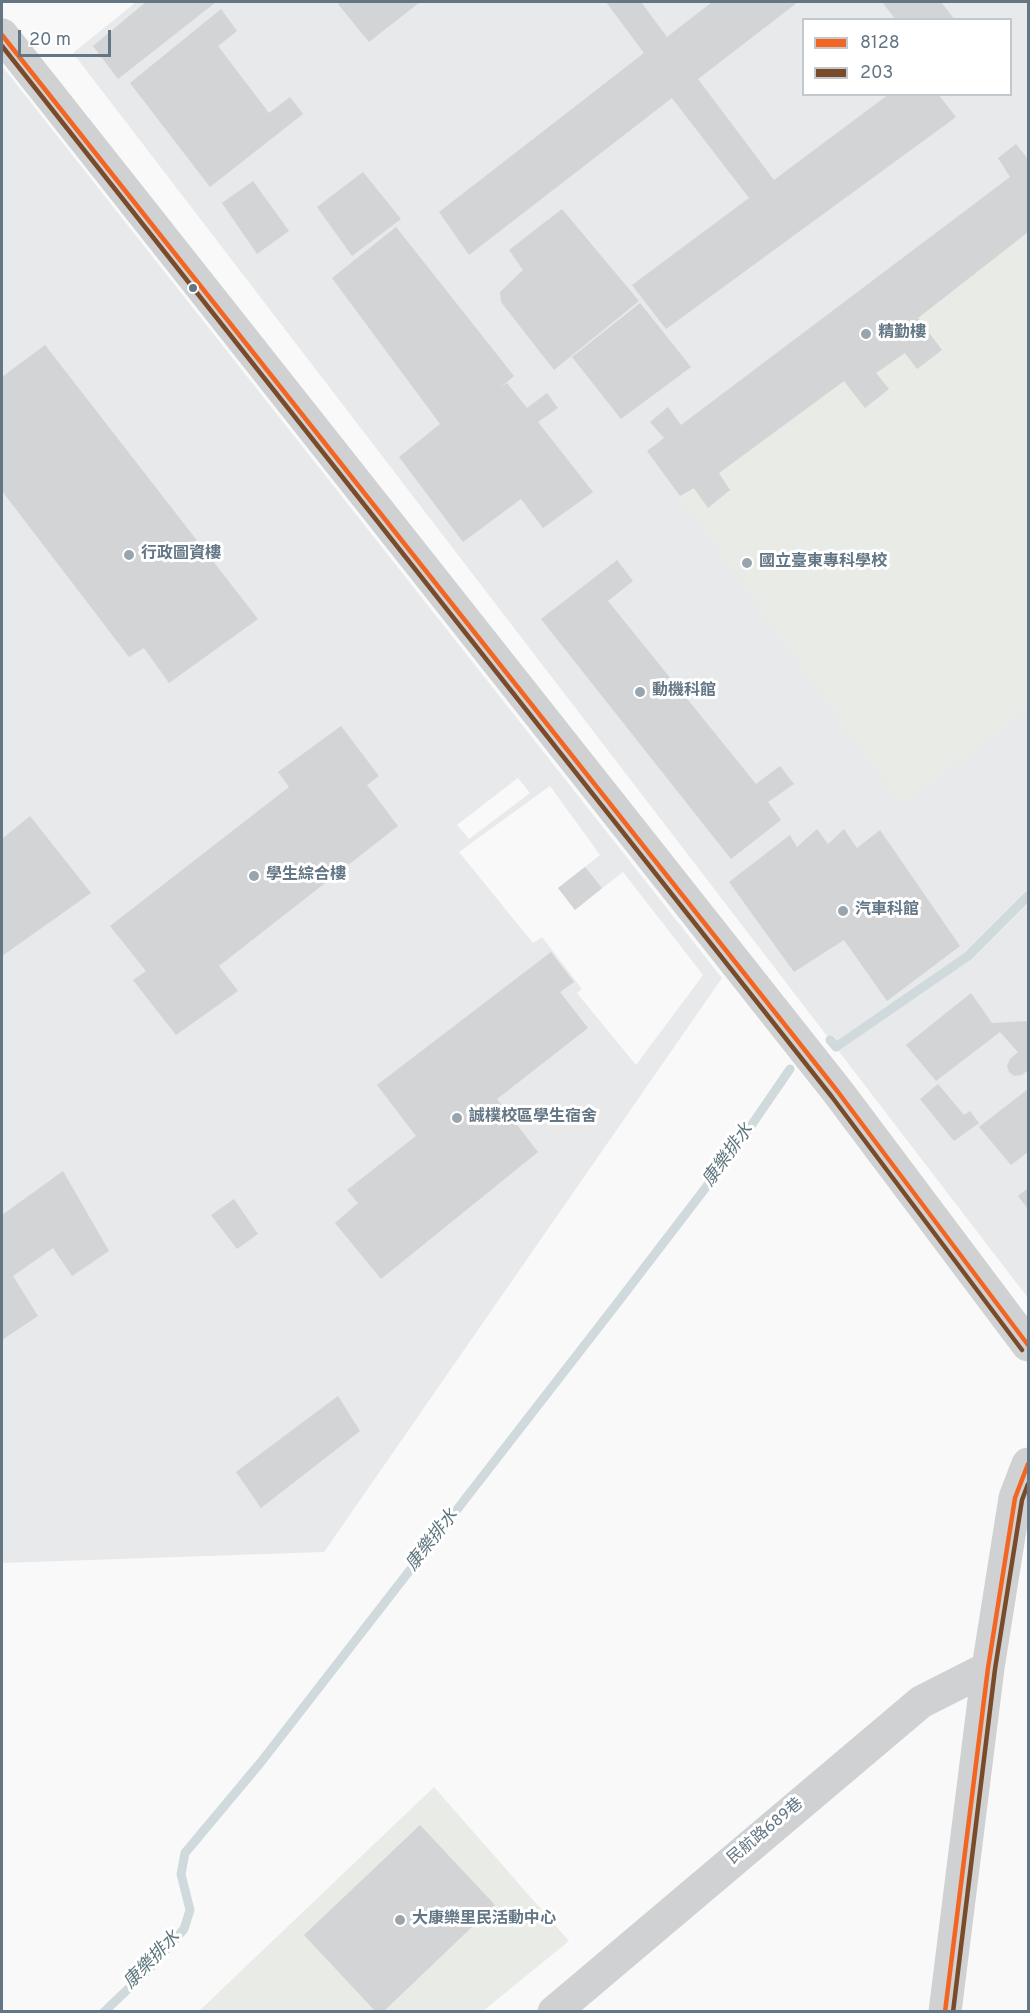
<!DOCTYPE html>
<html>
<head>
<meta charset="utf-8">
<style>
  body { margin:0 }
  #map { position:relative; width:1030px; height:2013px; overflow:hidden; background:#f9f9f9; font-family:Overpass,sans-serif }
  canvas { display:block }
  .frame { position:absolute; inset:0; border:3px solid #637685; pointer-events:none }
  .legend { position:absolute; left:802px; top:18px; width:210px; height:78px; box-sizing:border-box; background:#fff; border:2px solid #c1c8ce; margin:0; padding:8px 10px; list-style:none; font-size:18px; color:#637685 }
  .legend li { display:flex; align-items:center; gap:12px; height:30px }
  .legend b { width:30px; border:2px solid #c1c8ce }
  .scale { position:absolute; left:18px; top:30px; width:93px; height:27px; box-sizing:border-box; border:3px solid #637685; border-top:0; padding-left:8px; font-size:18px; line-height:21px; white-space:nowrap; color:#637685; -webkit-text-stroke:4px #fff; paint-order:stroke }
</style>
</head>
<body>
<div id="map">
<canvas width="1030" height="2013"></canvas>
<div class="frame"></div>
<ul class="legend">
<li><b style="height:8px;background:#f26522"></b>8128</li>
<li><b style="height:8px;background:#7a4b2a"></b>203</li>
</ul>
<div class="scale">20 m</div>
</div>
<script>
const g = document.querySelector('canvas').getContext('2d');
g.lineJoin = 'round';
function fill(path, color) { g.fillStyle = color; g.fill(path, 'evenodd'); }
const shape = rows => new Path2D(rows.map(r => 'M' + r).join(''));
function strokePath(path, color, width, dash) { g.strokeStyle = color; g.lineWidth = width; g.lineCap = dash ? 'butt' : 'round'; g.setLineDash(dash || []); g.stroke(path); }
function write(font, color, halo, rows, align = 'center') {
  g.font = font + ' Overpass,"Noto Sans TC",sans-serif'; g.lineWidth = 6; g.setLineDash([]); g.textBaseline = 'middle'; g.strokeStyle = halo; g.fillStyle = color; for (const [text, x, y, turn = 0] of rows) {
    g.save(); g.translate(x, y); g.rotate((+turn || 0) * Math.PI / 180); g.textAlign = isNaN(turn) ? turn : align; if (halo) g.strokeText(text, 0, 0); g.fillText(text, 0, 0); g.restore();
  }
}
const built = shape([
  [136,2,1028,2,1028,1298,73,53],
  [804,20,1010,20,1010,94,804,94],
  [2,66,722,978,324,1552,2,1563],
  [518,778,530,793,469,839,457,825],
  [550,786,600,855,558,888,575,910,623,872,703,975,636,1065,577,993,582,989,542,937,533,943,459,852]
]);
const green = shape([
  [1028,232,1028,710,902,805,801,667,680,496,694,488,708,508,719,473,844,381,865,408,889,390,876,373,905,353,917,369,942,350,918,318],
  [434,1787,569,1941,483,2011,198,2012]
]);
const stream = shape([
  [830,1040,836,1047,968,956,1028,896],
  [104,2012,151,1967,184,1929,190,1910,181,1874,185,1853,261,1762,615,1306,733,1152,790,1069]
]);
const building = shape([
  [146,2,216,2,118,79,93,46],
  [341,2,420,2,369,42,338,4],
  [606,2,641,2,667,37,712,2,798,2,698,79,774,180,889,94,938,94,956,117,666,329,632,285,749,198,672,98,469,255,439,212,644,53],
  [882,2,941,2,955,20,896,20],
  [221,9,237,31,218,46,269,113,290,97,303,114,210,187,130,83],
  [1016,144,1028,159,1028,232,918,318,942,350,917,369,905,353,876,373,889,389,865,408,844,381,719,473,730,490,708,508,694,488,680,496,647,451,664,438,650,422,668,407,681,425,1010,177,998,158],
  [363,172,401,219,352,256,317,207],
  [253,181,289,231,257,254,222,203],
  [562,209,639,301,554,370,501,302,500,292,523,270,509,250],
  [396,227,514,376,499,389,507,383,527,408,547,393,558,408,538,422,593,492,543,528,521,499,463,542,399,457,440,424,332,278],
  [640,303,691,367,621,419,572,357],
  [45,345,258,619,169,683,144,648,129,657,2,491,2,377],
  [617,560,633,581,608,601,756,784,780,766,794,784,768,802,781,820,731,859,541,619],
  [341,726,379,776,367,785,398,826,219,966,238,991,176,1035,133,980,146,971,110,926,289,787,278,772],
  [30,816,91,893,2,956,2,839],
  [817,829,828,844,844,829,857,848,880,830,960,946,887,1001,844,940,794,972,729,882,790,835,797,847],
  [585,867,602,888,575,910,558,888],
  [551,952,574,982,560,992,588,1028,497,1099,538,1152,381,1279,335,1223,358,1203,347,1190,416,1136,377,1085],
  [971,993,992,1023,1027,1021,1028,1023,1028,1070,1022,1075,1014,1076,1009,1072,1007,1066,1010,1059,1018,1052,1000,1032,936,1081,906,1045],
  [938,1084,964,1115,970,1111,979,1123,954,1141,920,1099],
  [1028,1089,1028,1152,1011,1165,979,1127],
  [63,1171,109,1251,72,1276,53,1248,13,1276,38,1316,2,1340,2,1215],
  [1028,1188,1028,1209,1018,1196],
  [234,1199,258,1234,237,1249,211,1215],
  [338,1396,360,1431,261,1508,236,1472],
  [420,1825,495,1905,383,2012,376,2012,304,1935]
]);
const minor = shape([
  [2,35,838,1092,1028,1345],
  [554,2012,921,1702,988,1668],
  [945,2012,988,1668,1015,1498,1028,1464]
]);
const bus1 = shape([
  [2,35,838,1092,1028,1345],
  [945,2012,988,1668,1015,1498,1028,1464]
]);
const bus2 = shape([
  [2,46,832,1097,1022,1350],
  [953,2012,995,1669,1022,1500,1028,1484]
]);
const markers = [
  [193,288,5,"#637685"],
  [866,334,6,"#98a4ae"],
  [129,555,6,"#98a4ae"],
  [747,563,6,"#98a4ae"],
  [640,692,6,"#98a4ae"],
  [254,876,6,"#98a4ae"],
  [843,911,6,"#98a4ae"],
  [457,1118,6,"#98a4ae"],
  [400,1920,6,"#98a4ae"]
];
const poiNames = [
  ["精勤樓",878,334],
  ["行政圖資樓",141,555],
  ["國立臺東專科學校",759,563],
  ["動機科館",652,692],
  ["學生綜合樓",266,876],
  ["汽車科館",855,911],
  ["誠樸校區學生宿舍",469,1118],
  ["大康樂里民活動中心",412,1920]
];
const streetNames = [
  ["民航路689巷",766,1832,-40]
];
const waterNames = [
  ["康樂排水",729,1156,-54],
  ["康樂排水",433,1541,-52],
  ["康樂排水",153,1961,-46]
];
fill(built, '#e8e9ea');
fill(green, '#e8ebe6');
strokePath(stream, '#d0d9dc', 9);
fill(building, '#d2d4d5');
strokePath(minor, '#cfd1d2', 33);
strokePath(bus1, '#f26522', 4.5);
strokePath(bus2, '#7a4b2a', 4.5);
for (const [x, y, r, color] of markers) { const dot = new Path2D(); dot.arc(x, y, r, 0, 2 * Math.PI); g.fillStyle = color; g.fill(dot); strokePath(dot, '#fff', 2); }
write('bold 16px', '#637685', '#fff', poiNames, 'left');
write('16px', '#637685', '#fff', streetNames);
write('italic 18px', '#5e767e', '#fff', waterNames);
</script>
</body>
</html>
